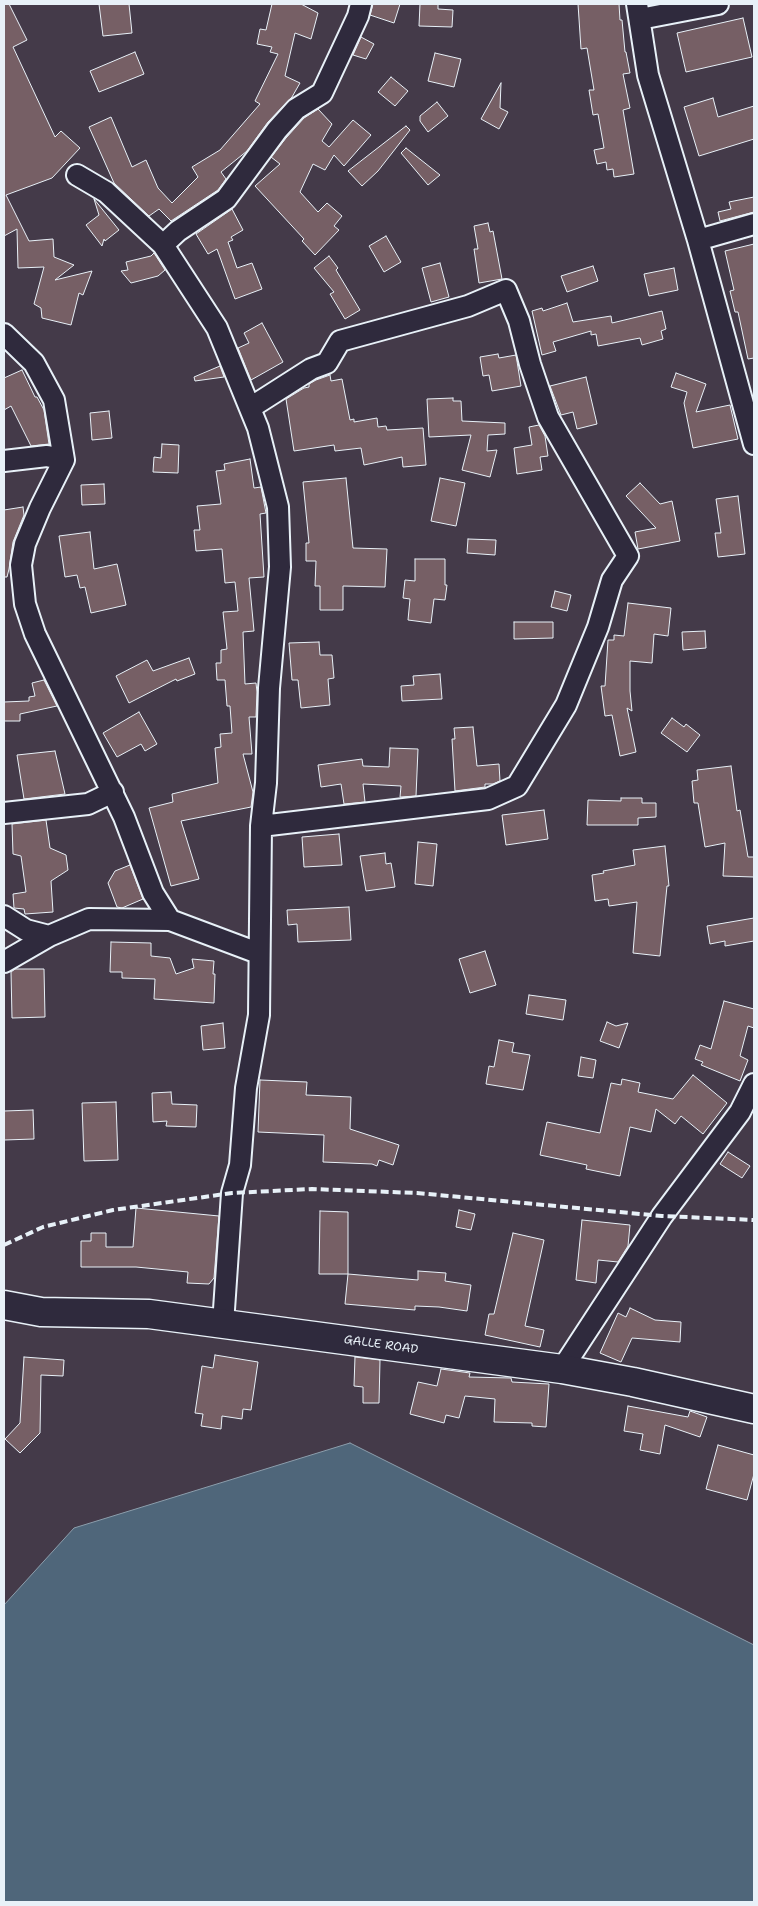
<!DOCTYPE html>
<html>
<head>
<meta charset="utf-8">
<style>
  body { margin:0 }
  #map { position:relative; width:758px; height:1906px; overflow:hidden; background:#443a49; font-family:"Shantell Sans",sans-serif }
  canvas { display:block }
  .frame { position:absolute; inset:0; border:5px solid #e8f1f8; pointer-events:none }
</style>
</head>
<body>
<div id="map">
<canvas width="758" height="1906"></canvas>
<div class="frame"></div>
</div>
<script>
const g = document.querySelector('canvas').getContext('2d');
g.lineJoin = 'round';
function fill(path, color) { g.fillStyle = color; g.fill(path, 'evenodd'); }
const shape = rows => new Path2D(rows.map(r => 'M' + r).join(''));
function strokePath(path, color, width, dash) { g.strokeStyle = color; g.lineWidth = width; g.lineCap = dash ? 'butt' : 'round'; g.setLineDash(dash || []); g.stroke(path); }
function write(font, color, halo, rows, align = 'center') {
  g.font = font + ' "Shantell Sans",sans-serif'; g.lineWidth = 4; g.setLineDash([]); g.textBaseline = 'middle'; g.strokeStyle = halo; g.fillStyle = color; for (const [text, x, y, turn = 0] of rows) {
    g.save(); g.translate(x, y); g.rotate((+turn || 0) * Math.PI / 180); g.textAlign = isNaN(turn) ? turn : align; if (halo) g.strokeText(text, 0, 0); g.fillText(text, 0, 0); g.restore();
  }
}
const water = shape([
  [350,1443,754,1645,754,1902,4,1902,4,1605,74,1528,350,1443]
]);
const building = shape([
  [4,4,9,4,27,40,13,47,55,137,61,131,80,148,52,178,6,195,29,241,53,239,54,257,74,265,55,280,92,271,83,295,79,293,71,325,42,318,41,308,34,304,44,267,18,268,17,229,4,236,4,4],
  [99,4,129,4,132,33,103,36,99,4],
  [272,4,301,4,318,13,311,39,295,33,285,76,300,83,292,97,268,122,247,151,221,172,226,179,218,190,171,221,159,209,149,216,114,183,89,127,111,117,132,167,146,160,158,188,172,203,198,177,192,167,220,150,260,104,255,101,278,54,270,52,272,47,257,44,260,29,266,30,272,4],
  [373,4,400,4,394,23,370,15,373,4],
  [420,4,438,4,438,9,453,10,452,27,419,26,420,4],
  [578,4,619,4,620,20,622,20,625,52,626,52,630,73,623,74,630,108,623,110,634,174,614,177,613,169,607,170,606,162,597,164,594,150,604,148,598,114,593,115,589,90,594,90,587,48,581,49,578,4],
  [743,18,752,57,686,72,677,33,743,18],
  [361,37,374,44,366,59,353,55,361,37],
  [135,52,144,74,99,92,90,71,135,52],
  [435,53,461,59,454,87,428,81,435,53],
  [391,77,408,91,395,106,378,92,391,77],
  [501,83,500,108,508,112,499,129,481,119,501,83],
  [713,98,718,117,754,106,754,139,699,156,684,107,713,98],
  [437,102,448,116,428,132,420,121,420,116,437,102],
  [318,109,332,124,322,141,329,147,353,120,371,135,344,166,334,155,325,170,313,164,300,192,318,212,327,203,342,216,334,226,339,230,315,255,302,241,304,239,255,186,280,164,271,157,286,138,304,118,318,109],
  [406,126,410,130,378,171,362,186,348,171,406,126],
  [406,148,440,175,428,185,401,153,406,148],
  [754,197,754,212,720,221,718,212,731,209,729,202,754,197],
  [94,199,119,230,105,241,104,239,102,246,86,225,99,215,94,199],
  [232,209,243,230,231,237,233,240,228,242,237,268,252,263,262,289,235,299,217,249,208,254,196,234,232,209],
  [488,223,490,232,493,231,502,279,479,283,474,249,478,249,474,226,488,223],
  [386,236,401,262,384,272,369,246,386,236],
  [754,244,754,358,748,359,738,312,735,312,730,291,734,290,725,251,754,244],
  [154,253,165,270,158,276,131,283,121,271,128,270,126,262,151,256,154,253],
  [329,256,338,268,336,270,360,310,345,319,330,294,334,292,314,268,329,256],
  [440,263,449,297,431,302,422,268,440,263],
  [593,266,598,281,567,292,561,276,593,266],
  [674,268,678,290,649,296,644,274,674,268],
  [567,303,573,322,611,316,612,323,662,311,666,329,661,331,663,339,642,345,640,338,598,346,596,334,591,335,591,331,553,342,556,351,542,355,532,311,542,308,543,311,567,303],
  [262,323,283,362,251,380,238,348,249,343,244,333,262,323],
  [498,354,499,358,516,355,521,386,492,391,489,375,483,376,480,357,498,354],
  [220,366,224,377,195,381,194,377,220,366],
  [22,370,35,397,37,397,44,410,49,444,31,446,11,406,4,410,4,378,22,370],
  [676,373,706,384,696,412,730,405,738,439,693,448,684,403,687,392,671,387,676,373],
  [330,375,331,381,342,379,350,420,354,419,354,422,377,418,378,427,386,426,387,430,423,428,426,465,403,467,402,457,364,465,361,448,335,451,334,445,294,451,286,399,304,388,309,387,309,384,316,380,330,375],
  [586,377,597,424,577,429,573,412,561,415,550,386,586,377],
  [453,398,453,401,461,401,462,421,505,423,505,434,488,435,487,451,497,450,490,477,462,470,471,435,429,437,427,399,453,398],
  [109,411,112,438,92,440,90,413,109,411],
  [539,425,545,436,548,456,540,457,542,470,517,474,514,448,532,445,529,427,539,425],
  [162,444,179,445,178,473,153,472,154,457,161,458,162,444],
  [250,459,254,488,261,487,266,513,260,514,264,577,249,578,254,631,243,632,245,684,256,683,257,692,256,717,249,717,252,754,243,754,253,792,251,807,181,821,199,879,171,886,149,808,173,802,172,794,218,783,215,748,221,747,220,734,232,733,230,706,227,706,225,680,217,680,216,663,221,663,221,650,227,649,223,612,238,611,235,582,225,583,222,549,196,551,194,530,200,530,197,506,221,504,216,471,225,470,224,464,250,459],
  [346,478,353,548,387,549,385,587,343,586,343,610,320,610,320,586,315,586,316,561,306,561,306,543,309,543,303,482,346,478],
  [440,478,465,483,456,526,431,521,440,478],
  [640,483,660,504,672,501,680,541,638,549,635,532,656,528,626,496,640,483],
  [104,484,105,504,82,505,81,485,104,484],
  [738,496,745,554,718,557,715,533,721,533,716,499,738,496],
  [23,507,24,515,13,542,9,569,7,577,4,577,4,510,23,507],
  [90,532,94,569,117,564,126,605,91,613,85,587,80,588,77,575,65,577,59,536,90,532],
  [468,539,496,540,495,555,467,553,468,539],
  [415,559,445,559,445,585,447,585,445,600,434,599,431,623,408,620,410,599,403,598,405,580,415,581,415,559],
  [555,591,571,595,567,611,551,607,555,591],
  [628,603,671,608,668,636,654,634,652,663,630,661,630,691,632,711,627,708,636,752,620,756,612,715,605,716,601,686,605,686,608,640,614,640,614,635,624,636,628,603],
  [514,622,553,622,553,638,514,639,514,622],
  [705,631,706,648,683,650,682,632,705,631],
  [319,642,320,655,332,655,334,678,328,679,330,705,301,708,298,680,292,680,289,643,319,642],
  [189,658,195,674,177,681,176,679,129,703,116,676,147,660,153,671,189,658],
  [440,674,442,699,402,701,401,686,414,685,413,676,440,674],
  [44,680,57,706,20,714,20,721,4,721,4,702,29,701,29,697,35,696,32,683,44,680],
  [139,712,157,744,145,751,141,744,117,757,103,733,139,712],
  [672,718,684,727,686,724,700,735,687,752,661,733,672,718],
  [473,727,477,766,499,764,500,781,493,784,485,784,485,787,455,791,452,739,455,739,454,728,473,727],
  [390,748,418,749,416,796,400,797,401,786,363,784,365,802,344,804,341,784,321,787,318,765,362,759,363,766,389,767,390,748],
  [55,751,65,794,24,799,17,755,55,751],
  [731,766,737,811,740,810,748,857,754,857,754,877,723,876,725,843,705,847,698,803,694,803,692,781,698,780,697,770,731,766],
  [621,798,642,798,642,803,656,803,656,817,638,818,638,825,587,825,588,800,621,801,621,798],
  [544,810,548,839,506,845,502,815,544,810],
  [46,820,50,848,66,855,68,870,51,881,53,912,25,914,24,909,14,908,13,894,26,892,21,856,13,854,12,824,46,820],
  [339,834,342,865,304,867,302,837,339,834],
  [418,842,437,844,433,886,415,884,418,842],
  [665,846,669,886,667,886,660,956,633,953,637,902,609,906,608,899,595,901,592,875,604,873,603,871,635,865,633,850,665,846],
  [385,853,386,864,391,863,395,887,366,891,360,856,385,853],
  [130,865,143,899,122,908,117,907,108,883,115,871,130,865],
  [349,907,351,940,298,942,297,924,288,925,287,910,349,907],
  [754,918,754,941,725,946,725,941,710,944,707,926,754,918],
  [111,942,151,943,151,956,170,958,176,974,194,968,192,959,214,961,213,974,215,974,214,1003,154,999,155,979,122,978,122,972,110,972,111,942],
  [485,951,496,985,470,993,459,959,485,951],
  [15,969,44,969,45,1017,12,1018,11,972,15,969],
  [529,995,566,1000,563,1020,526,1014,529,995],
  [724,1001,754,1009,754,1028,748,1026,740,1056,748,1060,740,1081,701,1065,703,1062,695,1059,700,1045,711,1049,724,1001],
  [607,1022,616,1026,628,1023,619,1048,600,1041,607,1022],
  [223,1023,225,1048,203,1050,201,1026,223,1023],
  [499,1040,514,1043,512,1052,530,1055,523,1090,486,1084,489,1066,494,1067,499,1040],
  [581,1057,596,1060,593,1078,578,1076,581,1057],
  [693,1075,727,1103,703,1134,681,1116,675,1124,656,1109,651,1132,630,1127,620,1176,586,1169,587,1165,540,1155,547,1122,600,1133,611,1083,621,1085,622,1079,640,1083,638,1092,673,1099,693,1075],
  [260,1080,307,1082,306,1095,351,1097,350,1129,399,1145,393,1165,379,1160,377,1166,372,1164,323,1162,324,1135,258,1132,260,1080],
  [171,1092,172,1104,197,1105,196,1127,166,1126,167,1121,153,1122,152,1093,171,1092],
  [116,1102,118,1160,84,1161,82,1103,116,1102],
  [33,1110,34,1139,4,1140,4,1111,33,1110],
  [728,1152,750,1166,742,1178,720,1164,728,1152],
  [136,1208,219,1216,214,1278,209,1284,187,1283,188,1272,136,1267,81,1267,81,1241,91,1241,91,1233,106,1233,106,1247,133,1247,136,1208],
  [459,1210,475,1214,471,1230,456,1227,459,1210],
  [320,1211,348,1212,348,1274,319,1274,320,1211],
  [582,1220,630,1225,628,1246,618,1262,598,1260,596,1283,576,1280,582,1220],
  [513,1233,544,1240,525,1326,544,1330,540,1347,485,1335,489,1314,494,1314,513,1233],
  [418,1271,446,1273,445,1281,471,1285,467,1311,439,1307,415,1306,415,1310,345,1304,348,1274,418,1280,418,1271],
  [630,1308,655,1320,681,1322,680,1342,632,1338,621,1362,600,1353,618,1313,626,1317,630,1308],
  [215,1355,258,1362,251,1410,243,1409,242,1419,222,1416,221,1429,201,1426,203,1414,195,1413,202,1366,213,1368,215,1355],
  [24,1357,64,1360,63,1376,41,1375,40,1433,20,1453,5,1439,20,1423,24,1357],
  [355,1357,380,1360,379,1403,363,1403,363,1387,354,1386,355,1357],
  [441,1369,470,1373,469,1377,511,1378,512,1382,549,1384,546,1427,532,1426,532,1423,494,1422,495,1399,465,1396,459,1418,446,1415,444,1423,410,1414,418,1382,437,1386,441,1369],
  [628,1406,688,1417,690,1411,707,1417,700,1437,665,1425,660,1454,640,1450,643,1434,624,1431,628,1406],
  [718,1445,754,1455,754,1474,747,1500,706,1489,718,1445]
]);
const street = shape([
  [637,4,648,75,698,240,754,444],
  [640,19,718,4],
  [77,175,106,192,163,245,217,328,258,428,278,507,280,567,269,688,266,783,261,826,259,1015,246,1088,240,1165,232,1193,223,1324],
  [698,240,754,224],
  [163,245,178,231,226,199,277,130,296,109,322,93,358,16,361,4],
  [4,334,34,363,54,400,64,460,40,508,25,544,21,565,25,604,35,634,124,817,153,893,170,920,258,953],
  [250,408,311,369,327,363,340,341,468,306,506,290,519,321,530,364,548,417,628,556,612,580,598,627,566,705,517,786,488,799,261,826],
  [4,461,47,456,64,460],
  [4,813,88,804,113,792],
  [4,916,26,930,49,936],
  [4,962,49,936,89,919,170,920],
  [562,1369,662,1216,740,1112,754,1084]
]);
const highway = shape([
  [4,1305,41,1312,149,1314,562,1369,633,1382,754,1409]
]);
const rail = shape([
  [4,1245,43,1227,113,1210,232,1193,312,1189,417,1193,662,1216,754,1220]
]);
const streetNames = [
  ["GALLE ROAD",381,1345,8]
];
fill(water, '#4f667a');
strokePath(water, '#8c9eac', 1);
fill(building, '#765f65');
strokePath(building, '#e8f1f8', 1);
strokePath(street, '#e8f1f8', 24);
strokePath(highway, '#e8f1f8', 31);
strokePath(street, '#2f2a3d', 20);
strokePath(highway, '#2f2a3d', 28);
strokePath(rail, '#e8f1f8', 4, [8, 4]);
write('12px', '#e8f1f8', '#2f2a3d', streetNames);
</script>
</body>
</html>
